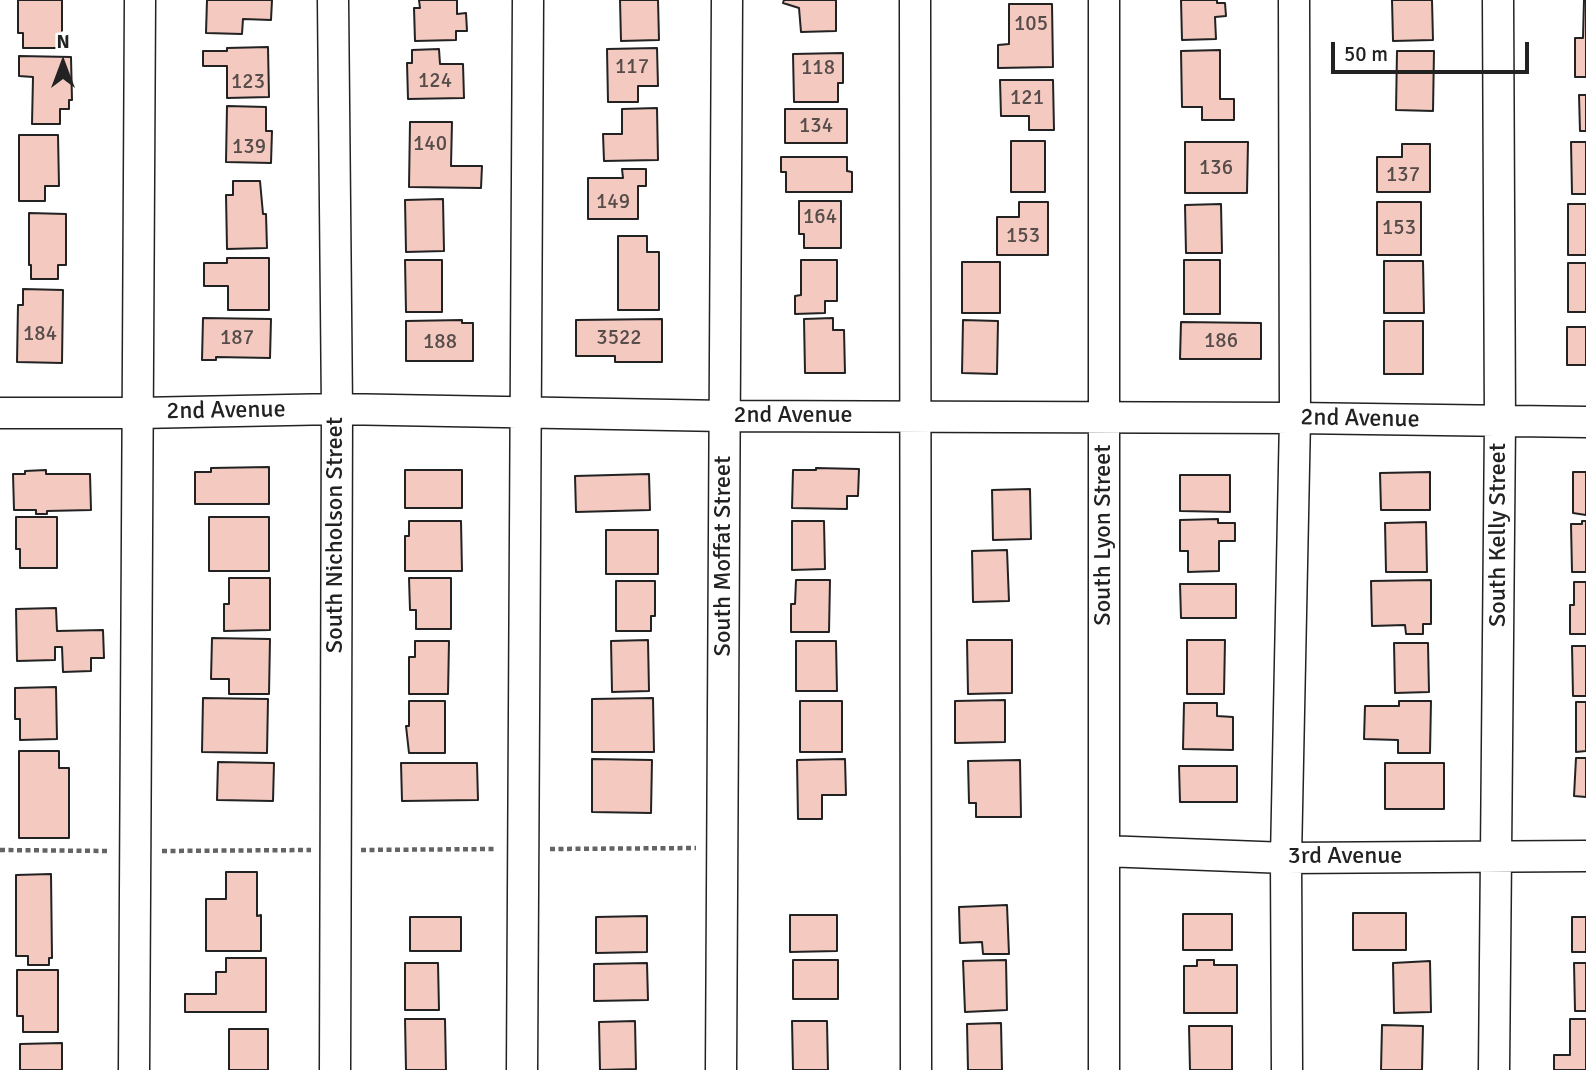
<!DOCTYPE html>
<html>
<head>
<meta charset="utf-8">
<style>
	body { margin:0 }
	#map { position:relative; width:1586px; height:1070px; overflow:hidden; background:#fff; font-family:Signika,sans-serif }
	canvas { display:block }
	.north { position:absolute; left:28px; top:28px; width:70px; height:70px; -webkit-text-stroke:5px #fff; paint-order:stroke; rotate:0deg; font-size:19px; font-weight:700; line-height:28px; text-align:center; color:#222 }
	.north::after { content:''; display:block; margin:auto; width:24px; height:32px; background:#222; clip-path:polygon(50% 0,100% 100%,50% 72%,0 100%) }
	.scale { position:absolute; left:1331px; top:42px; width:198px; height:32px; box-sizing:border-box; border:4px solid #222; border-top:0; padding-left:9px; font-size:21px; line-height:24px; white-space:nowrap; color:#222; -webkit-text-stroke:5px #fff; paint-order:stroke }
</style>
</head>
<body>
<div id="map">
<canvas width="1586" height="1070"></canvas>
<div class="north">N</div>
<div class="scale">50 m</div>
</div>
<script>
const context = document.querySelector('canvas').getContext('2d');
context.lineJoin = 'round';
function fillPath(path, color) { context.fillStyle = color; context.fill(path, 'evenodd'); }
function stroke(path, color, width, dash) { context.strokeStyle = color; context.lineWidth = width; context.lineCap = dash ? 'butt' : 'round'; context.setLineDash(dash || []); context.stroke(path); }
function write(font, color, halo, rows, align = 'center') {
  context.font = font + ' Signika,sans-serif'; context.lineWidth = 5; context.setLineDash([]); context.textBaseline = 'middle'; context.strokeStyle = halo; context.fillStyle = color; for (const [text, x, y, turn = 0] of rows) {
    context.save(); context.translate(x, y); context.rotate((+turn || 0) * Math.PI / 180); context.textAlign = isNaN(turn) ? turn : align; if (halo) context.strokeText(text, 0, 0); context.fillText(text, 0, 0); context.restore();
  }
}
const building = new Path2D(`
	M18 0H62V48H23V33H18Z
	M207 0H272L271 20 243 19 242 34 206 33Z
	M419 0H457V14L466 13 467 31H456V40L415 41 414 8H420Z
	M620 0H658L659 40 621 41Z
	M784 0H836V31L801 32 799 8 783 3Z
	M1181 0H1217V3H1225L1226 16 1215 17 1216 39 1182 40Z
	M1392 0H1432L1433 40 1393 41Z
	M1584 0H1586V77H1575V38H1583Z
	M1009 4H1052L1053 67 998 68V45L1009 44Z
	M268 47 269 97 227 98V66H203V51H227V48Z
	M657 48 658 86H638V102H608L607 49Z
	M439 49 440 64H463L464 98 408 99 407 63H412V50Z
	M1220 50V99H1234V120H1202V107H1182L1181 51Z
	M1397 51H1434L1433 111 1396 110Z
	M843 53V83H838V102H794L793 54Z
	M19 56 71 57 72 100H69V109H60V124H32L33 77 19 76Z
	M1000 80H1053L1054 130H1029V116H1001Z
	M1579 95H1586V131H1580Z
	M227 106 266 107V131H272L271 163 226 162Z
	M657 108 658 160 604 161 603 134H622V109Z
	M785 109H847V143H785Z
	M410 122H452L451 166H482L481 188 409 187Z
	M19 135H58L59 186H45V201H19Z
	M1011 141H1045V192H1011Z
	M1185 142H1248L1247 193H1185Z
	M1571 142H1586V194H1572Z
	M1402 144H1430V192H1377V157H1402Z
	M781 157H847V171L852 172V192H786V172H781Z
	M622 169H646V186H638V219H588V178H623Z
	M233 181H260L263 214H266L267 248 227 249 226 195H233Z
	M443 199 444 251 406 252 405 200Z
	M799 201H841V248H804V234H799Z
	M1019 202H1048V255H997V217H1019Z
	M1377 202H1421V255H1377Z
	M1221 204 1222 253H1186L1185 205Z
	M1568 204H1586V255H1568Z
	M29 213 66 214V265H58V279H31V265H29Z
	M618 236H647V252H659V310H618Z
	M227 258H269V310H228V286H204V263H227Z
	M405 260H442V312H406Z
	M801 260H837V301H825V313L795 314V296L801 295Z
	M1184 260H1220V314H1184Z
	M1384 261H1423L1424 313H1384Z
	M962 262H1000V313H962Z
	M1568 263H1586V312H1568Z
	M23 289 63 290 62 363 17 362 18 305H23Z
	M203 318 271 319 270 358 216 357V360H202Z
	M833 318V330H844L845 373H805L804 319Z
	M662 319V362H615V356H576V320Z
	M462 320V323H473V361H406V321Z
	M963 320 998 321 997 374 962 373Z
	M1384 321H1423V374H1384Z
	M1181 322 1261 323V359H1180Z
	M1567 327H1586V365H1567Z
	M269 467V504H195V472H211V468Z
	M816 468 859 469 858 496H847V509L792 508 793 470H816Z
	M46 470V474H90L91 510 47 511V514H36V510H14L13 474H25V471Z
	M405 470H462V508H405Z
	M1430 472V510H1381L1380 473Z
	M1573 472H1586V515L1573 513Z
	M649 474 650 510 576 512 575 476Z
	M1180 475H1230V512L1180 511Z
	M1030 489 1031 539 993 540 992 490Z
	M16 517H57V568H20V549H16Z
	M209 517H269V571H209Z
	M1218 519V523H1235V541H1219V571L1188 572V551H1180V520Z
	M409 521H461L462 571H405V536H409Z
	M792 521H824L825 569 792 570Z
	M1582 521H1586V572H1572L1571 524H1582Z
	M1426 522 1427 572H1386L1385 523Z
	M606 530H658V574H606Z
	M1007 550 1009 601 973 602 972 551Z
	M229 578H270V630L224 631V604H229Z
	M409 578H451V629H416V610H410Z
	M796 580H830L829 632H791V604H795Z
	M1431 580V624H1423V634H1406L1405 625 1372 626 1371 581Z
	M616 581H655V616H651V631H616Z
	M1574 582H1586V634H1570V605H1574Z
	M1180 584H1236V618H1181Z
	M56 608 57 631 103 630 104 658H91V671L63 672 62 647H55V660L17 661 16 609Z
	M212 638 270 639 269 694H229V679H211Z
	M648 640 649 691 612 692 611 641Z
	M967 640H1012V693L968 694Z
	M1187 640H1225L1224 694H1187Z
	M415 641H449L448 694H409V657H415Z
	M796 641H836L837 691H796Z
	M1394 643H1428L1429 692 1395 693Z
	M1572 646H1586V696H1573Z
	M56 687 57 739 20 740V719H15V688Z
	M203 698 268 699 267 753 202 752Z
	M653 698 654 752H592V699Z
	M1005 700V742L955 743V701Z
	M409 701H445V753H409L406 726H409Z
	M800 701H842V752H800Z
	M1399 701H1431L1430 753H1398V740L1364 739 1365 706H1399Z
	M1576 702H1586V751L1576 752Z
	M1184 703H1217V716L1233 717V750L1183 749Z
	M19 751H59V768H69V838H19Z
	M1576 758H1586V797L1574 796Z
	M592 759 652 760 651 813 592 812Z
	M845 759 846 795H822V819H798L797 760Z
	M1020 760 1021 817H976V803H969L968 761Z
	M218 762 274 763 273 801 217 800Z
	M401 763H477L478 800 402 801Z
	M1385 763H1444V809H1385Z
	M1179 766H1237V802H1180Z
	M226 872H257V916L261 915V951H206V899H226Z
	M51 874 52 958H49V965H28V956H16V875Z
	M1007 905 1009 954H983L982 942 960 943 959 907Z
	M1353 913H1406V950H1353Z
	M1183 914H1232V950H1183Z
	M790 915H837V951L790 952Z
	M647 916V952L596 953V917Z
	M410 917H461V951H410Z
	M1572 917H1586V952H1572Z
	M226 958H266V1012H185V994H216V972H226Z
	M793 960H838V999H793Z
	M1006 960 1007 1010 965 1012 963 961Z
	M1197 960H1214V965H1237V1013H1184V966H1197Z
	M1430 961 1431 1012 1394 1013 1393 963Z
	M405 963H438L439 1010H405Z
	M647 963 648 1000 594 1001V964Z
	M1574 963H1586V1011H1575Z
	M17 970H58V1032H23V1016H17Z
	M405 1019H445L446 1070H406Z
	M1570 1019H1586V1070H1554V1055H1570Z
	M635 1021 636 1069 600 1070 599 1022Z
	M792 1021H827L828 1070H793Z
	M1001 1023 1002 1070H968L967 1024Z
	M1382 1025 1423 1026 1422 1070H1381Z
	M1189 1026H1232V1070H1190Z
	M229 1029H268V1070H229Z
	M62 1043V1070H20V1044Z`);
fillPath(building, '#f3c9c0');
stroke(building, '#222', 2);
const minor = new Path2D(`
	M333 0 337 409 335 1070
	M915 0 916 1070
	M0 413H139L337 409 725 416 1295 418 1586 422
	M1104 851 1286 858 1586 856
	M134 1070 140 0
	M522 1070 528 0
	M721 1070 727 0
	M1104 1070V0
	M1287 1070 1286 858 1295 418 1294 0
	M1494 1070 1500 422 1498 0`);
stroke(minor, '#222', 33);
stroke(new Path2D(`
	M550 849 696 848
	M0 850 108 851
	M361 850 496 849
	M162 851 311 850`), '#646464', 4.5, [5, 3.5]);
stroke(minor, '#fff', 30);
write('21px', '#564c4a', null, [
	["105",1031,24],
	["117",632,67],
	["118",818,68],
	["124",435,81],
	["123",248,82],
	["121",1027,98],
	["134",816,126],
	["140",430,144],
	["139",249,147],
	["136",1216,168],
	["137",1403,175],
	["149",613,202],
	["164",820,217],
	["153",1399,228],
	["153",1023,236],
	["184",40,334],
	["187",237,338],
	["3522",619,338],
	["186",1221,341],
	["188",440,342]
]);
write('24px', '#222', '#fff', [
	["2nd Avenue",226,411,-1],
	["2nd Avenue",793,416],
	["2nd Avenue",1360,419,1],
	["South Nicholson Street",336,535,-90],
	["South Lyon Street",1104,535,-90],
	["South Kelly Street",1499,535,-90],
	["South Moffat Street",724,556,-90],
	["3rd Avenue",1345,857]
]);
</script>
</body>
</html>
